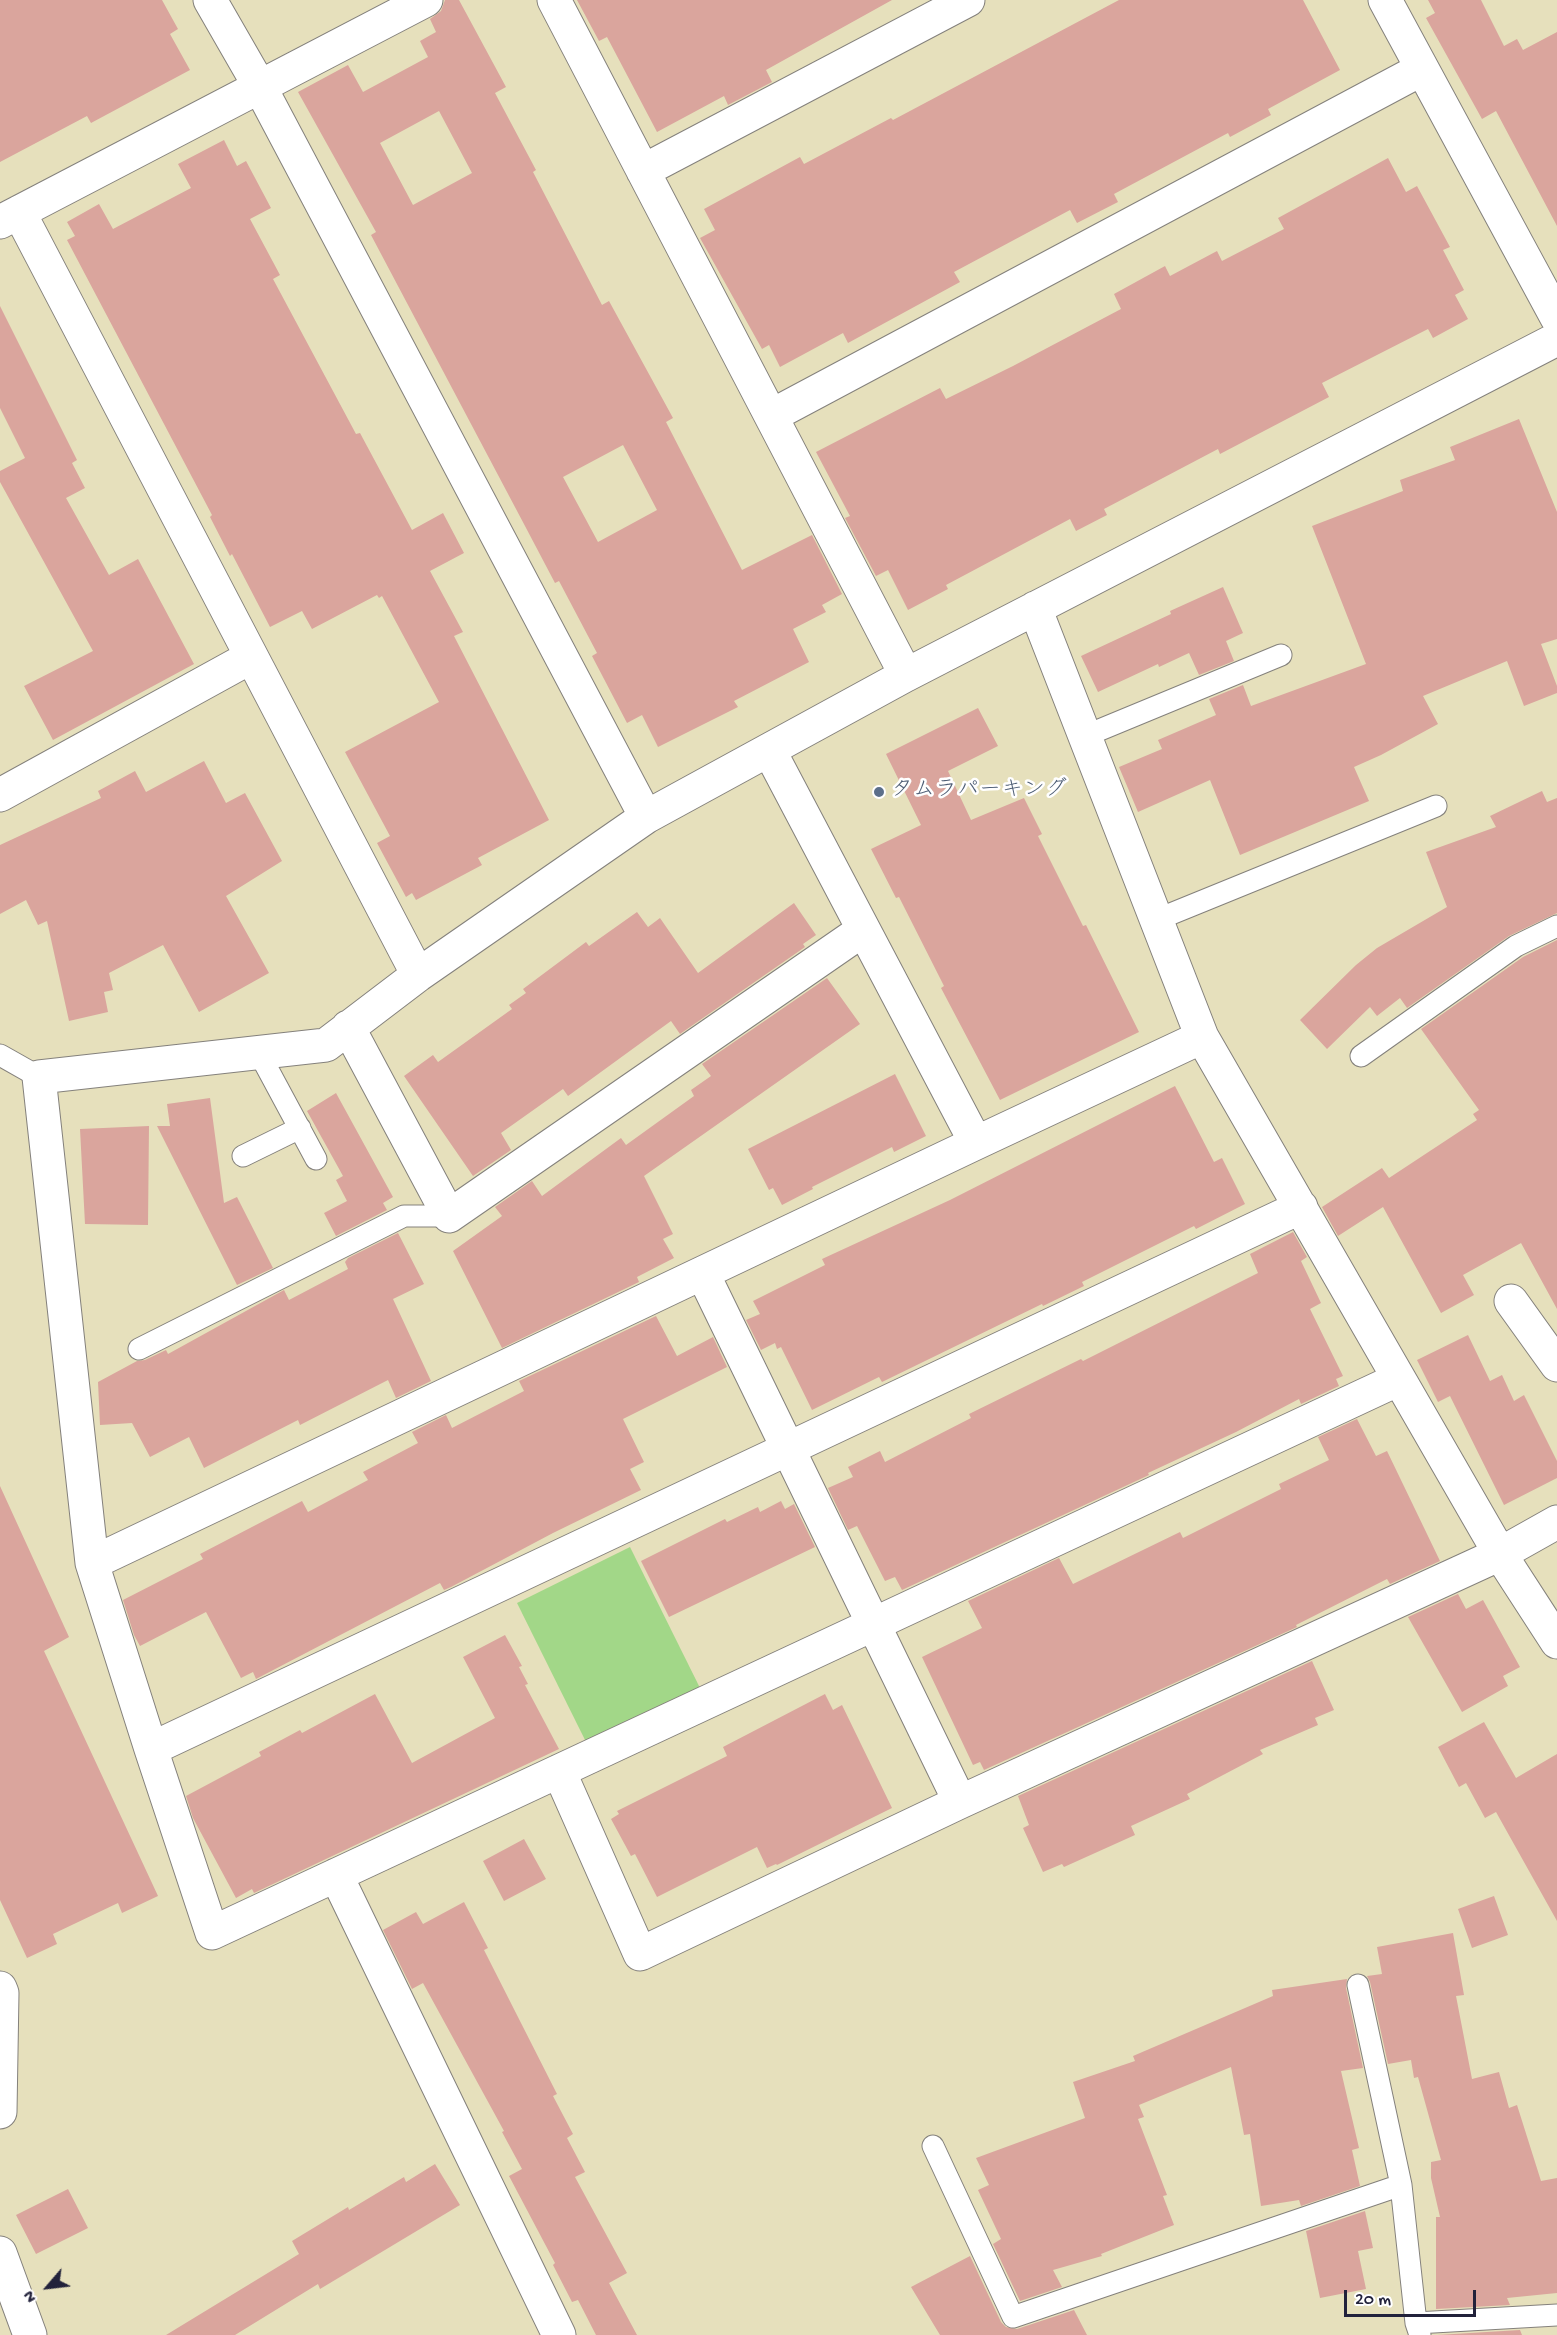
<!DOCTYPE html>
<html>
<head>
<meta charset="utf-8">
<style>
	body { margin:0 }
	#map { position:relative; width:1557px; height:2335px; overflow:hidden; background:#e6e0bc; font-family:"Gochi Hand",sans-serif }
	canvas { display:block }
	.north { position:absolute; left:18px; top:2257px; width:60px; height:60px; -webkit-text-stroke:4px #fff; paint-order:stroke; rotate:242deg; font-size:16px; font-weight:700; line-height:24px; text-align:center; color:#22223b }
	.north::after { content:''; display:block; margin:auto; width:21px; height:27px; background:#22223b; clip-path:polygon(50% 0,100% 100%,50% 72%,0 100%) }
	.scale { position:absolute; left:1344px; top:2290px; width:132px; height:27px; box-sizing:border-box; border:3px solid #22223b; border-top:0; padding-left:8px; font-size:18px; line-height:21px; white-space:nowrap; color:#22223b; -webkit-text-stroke:4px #fff; paint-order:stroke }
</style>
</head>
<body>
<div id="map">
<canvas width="1557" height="2335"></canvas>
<div class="north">N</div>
<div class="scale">20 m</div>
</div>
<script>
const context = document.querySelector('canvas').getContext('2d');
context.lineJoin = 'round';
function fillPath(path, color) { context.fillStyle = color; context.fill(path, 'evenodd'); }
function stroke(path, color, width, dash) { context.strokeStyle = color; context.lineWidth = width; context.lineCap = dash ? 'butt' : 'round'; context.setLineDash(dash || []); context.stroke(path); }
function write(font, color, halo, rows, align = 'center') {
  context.font = font + ' "Gochi Hand","Klee One",sans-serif'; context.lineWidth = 5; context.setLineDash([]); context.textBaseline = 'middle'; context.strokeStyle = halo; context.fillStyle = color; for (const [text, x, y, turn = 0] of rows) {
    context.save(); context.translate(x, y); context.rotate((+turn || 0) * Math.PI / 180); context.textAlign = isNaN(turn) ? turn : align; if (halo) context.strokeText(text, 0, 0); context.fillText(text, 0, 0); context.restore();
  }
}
fillPath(new Path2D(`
	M630 1547 702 1692 589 1748 517 1603Z`), '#a2d788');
fillPath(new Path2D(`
	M0 0H162L178 29 170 34 190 70 91 123 87 116 0 162Z
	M445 0H459L506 87 495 93 536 170 533 172 602 305 609 301 673 418 666 422 742 570 812 535 842 594 822 605 826 612 793 629 809 662 734 701 738 707 658 747 642 715 627 723 592 656 597 653 559 581 555 583 525 526 371 235 376 232 298 92 348 65 363 92 428 57 420 41 436 32 430 19 441 11ZM439 111 472 173 413 205 380 143ZM623 445 657 510 598 542 563 477Z
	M577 0H892L766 70 772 82 728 105 724 96 657 132 607 37 599 41Z
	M1119 0H1303L1340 70 1268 109 1271 115 1230 137 1228 133 1114 194 1118 202 1077 223 1070 210 954 272 960 282 848 343 843 333 780 367 769 345 762 349 700 238 715 230 704 209 800 157 804 164 891 118 893 120Z
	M1428 0H1481L1504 46 1517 39 1523 50 1557 32V226L1496 111 1482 119 1426 18 1435 13Z
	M224 140 237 166 246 161 271 208 250 219 280 275 273 279 356 434 360 433 412 530 443 513 464 553 430 571 463 632 454 636 549 820 478 858 482 865 416 900 412 893 406 897 377 843 390 836 345 752 439 702 382 596 379 598 377 595 312 629 302 611 270 627 232 554 230 556 210 517 212 515 67 240 75 236 67 222 99 204 113 229 191 188 178 164Z
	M1388 158 1406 192 1417 186 1450 247 1443 250 1464 290 1455 295 1468 319 1433 338 1428 329 1322 383 1329 397 1220 454 1218 449 1104 509 1107 515 1076 531 1070 519 946 585 948 589 908 610 888 570 876 576 845 518 850 516 816 452 940 388 946 399 1013 366 1121 309 1114 294 1165 266 1170 276 1217 251 1222 261 1284 229 1278 218Z
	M0 306 77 460 72 463 85 488 66 498 109 575 138 559 194 664 53 740 24 686 93 651 0 482V471L25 458 0 408Z
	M1519 419 1557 512V639L1541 644 1557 686V693L1524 706 1507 661 1423 696 1438 724 1381 755 1354 767 1369 801 1240 855 1210 780 1138 812 1119 767 1162 749 1158 740 1216 715 1209 699 1243 685 1251 706 1366 664 1312 526 1403 491 1400 480 1455 460 1450 447Z
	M1223 587 1243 633 1226 641 1234 661 1199 675 1189 653 1159 667 1158 664 1098 692 1081 656 1171 614 1170 611Z
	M978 708 998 746 948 771 971 820 1024 798 1042 834 1038 836 1083 926 1086 925 1139 1032 1000 1100 941 988 944 986 899 897 896 898 871 849 921 825 886 754Z
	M204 761 226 803 245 793 282 861 226 896 269 973 199 1012 163 945 109 973 113 990 104 992 108 1012 69 1021 47 921 38 925 26 900 0 914V845L101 798 98 791 135 771 146 792Z
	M1542 791 1547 802 1557 798V913L1509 936 1407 1008 1400 998 1377 1016 1370 1007 1327 1049 1300 1020 1356 965 1377 948 1447 907 1426 852 1496 827 1490 816Z
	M794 903 816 935 803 944 805 947 680 1034 671 1021 568 1096 563 1089 501 1133 511 1150 473 1176 404 1076 433 1055 438 1062 512 1009 509 1005 526 993 523 989 586 942 589 946 637 912 648 927 660 918 698 973Z
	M1557 940V1309L1521 1243 1463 1275 1474 1295 1441 1313 1383 1207 1338 1236 1322 1207 1382 1168 1389 1178 1477 1120 1473 1114 1479 1110 1421 1029 1523 957Z
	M827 978 860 1024 644 1176 673 1234 663 1239 674 1258 637 1277 639 1282 502 1348 453 1251 502 1216 495 1207 532 1181 542 1196 621 1138 626 1145 694 1096 691 1090 711 1076 702 1064Z
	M895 1074 926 1136 894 1152 892 1147 812 1187 813 1189 782 1205 773 1188 769 1190 748 1149Z
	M1175 1086 1214 1162 1222 1158 1245 1204 1196 1229 1194 1226 1082 1282 1084 1286 1043 1306 1042 1304 882 1382 879 1377 812 1410 781 1347 777 1349 775 1343 761 1350 746 1320 760 1314 753 1301 825 1265 822 1259 950 1200Z
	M336 1093 393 1197 383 1203 387 1210 336 1236 324 1213 347 1201 336 1180 343 1176 307 1111Z
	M210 1098 224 1203 237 1197 273 1268 237 1285 157 1126H170L167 1104Z
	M149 1126 148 1225 85 1224 80 1129Z
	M1293 1232 1307 1257 1301 1261 1321 1303 1310 1309 1343 1376 1336 1379 1339 1386 1301 1404 1299 1399 1236 1432 1148 1473 1149 1475 902 1590 895 1577 885 1581 857 1526 848 1530 828 1488 853 1477 848 1467 880 1451 885 1462 971 1418 969 1414 1081 1359 1083 1361 1258 1273 1250 1254Z
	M398 1233 424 1284 393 1299 431 1381 396 1398 388 1380 300 1425 298 1420 204 1468 189 1437 150 1457 132 1423 100 1425 98 1382 137 1361 145 1360 166 1350 168 1354 284 1290 289 1300 348 1269 345 1262 348 1258Z
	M656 1316 677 1356 713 1337 727 1367 623 1419 644 1462 630 1469 641 1490 553 1533 451 1587 444 1590 440 1583 256 1679 253 1672 241 1678 206 1612 140 1646 134 1635 123 1600 203 1559 200 1554 302 1501 308 1512 368 1480 363 1472 418 1443 412 1432 446 1415 452 1428 524 1391 519 1381Z
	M1468 1335 1490 1381 1502 1375 1514 1401 1524 1395 1557 1461V1478L1504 1505 1450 1396 1438 1402 1417 1360Z
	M1357 1419 1376 1456 1387 1451 1440 1561 1390 1584 1387 1579 1296 1625 1297 1627 984 1770 980 1762 973 1765 922 1657 982 1628 968 1601 1059 1558 1073 1584 1180 1532 1183 1538 1281 1489 1279 1484 1329 1460 1318 1437Z
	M0 1486 69 1637 44 1651 158 1896 122 1913 118 1903 53 1934 57 1944 27 1958 0 1900Z
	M781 1501 785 1509 794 1504 815 1547 669 1617 641 1561 725 1519 727 1522 758 1507 760 1512Z
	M1458 1594 1466 1609 1483 1600 1520 1667 1503 1676 1508 1686 1462 1712 1408 1617Z
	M505 1635 522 1666 519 1667 528 1684 525 1685 559 1749 254 1893 252 1889 236 1898 193 1818 186 1796 261 1756 259 1752 300 1730 302 1733 375 1694 412 1763 495 1718 463 1657Z
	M1312 1661 1334 1710 1315 1718 1318 1725 1260 1750 1263 1754 1187 1794 1190 1799 1131 1826 1135 1835 1064 1867 1062 1864 1043 1872 1023 1828 1029 1825 1018 1796Z
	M825 1694 833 1710 842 1705 892 1808 777 1865 776 1864 767 1868 757 1847 657 1897 635 1854 631 1856 611 1819 619 1814 617 1811 727 1756 723 1747Z
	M1484 1722 1516 1778 1557 1754V1921L1496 1812 1485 1818 1466 1783 1459 1787 1438 1747Z
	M524 1839 546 1879 504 1901 483 1861Z
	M1494 1896 1508 1935 1472 1948 1458 1909Z
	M464 1902 488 1948 484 1950 557 2094 553 2096 573 2134 567 2138 585 2172 575 2177 627 2273 609 2283 637 2335H596L578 2300 572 2302 553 2265 555 2263 509 2176 522 2169 502 2132 504 2131 423 1983 412 1989 383 1930 416 1912 423 1924Z
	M1453 1933 1464 1995 1456 1996 1472 2079 1499 2072 1509 2108 1517 2105 1541 2181 1557 2178V2293L1507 2298 1510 2305 1436 2309V2217H1440L1431 2178V2162L1441 2160 1418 2077 1414 2078 1411 2060 1388 2064 1370 1982 1367 1976 1382 1974 1377 1947Z
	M1347 1979 1346 1988 1363 2068 1341 2071 1359 2148 1352 2150 1360 2186 1301 2206 1299 2200 1261 2206 1250 2134 1244 2135 1231 2067 1139 2105 1144 2117 1138 2119 1167 2195 1163 2196 1174 2225 1101 2254 1102 2256 1053 2270 1062 2287 1020 2301 993 2244 1001 2239 978 2190 989 2185 976 2158 1085 2118 1073 2082 1135 2061 1133 2056 1273 1996 1272 1990Z
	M435 2164 460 2205 320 2289 318 2284 235 2335H166L299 2254 292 2241 348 2207 349 2210 404 2177 406 2182Z
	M68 2189 88 2228 36 2254 16 2215Z
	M1365 2211 1373 2248 1358 2251 1366 2289 1320 2298 1306 2231Z
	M970 2256 1001 2322 1006 2327 1017 2329 1074 2310 1087 2335H940L911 2287Z
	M1520 2330 1522 2335H1437Z`), '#daa59d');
const lane = new Path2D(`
	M1085 736 1281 655
	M1156 920 1436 806
	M259 1053 316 1159
	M0 1055 39 1077
	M1361 1056 1516 946 1557 926
	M243 1156 300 1128
	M139 1349 404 1216H449
	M1358 1985 1401 2185 1416 2323 1420 2335
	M933 2146 1013 2317 1401 2185
	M1416 2323 1557 2315`);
const street = new Path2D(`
	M210 0 260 87 646 817
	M554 0 906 675
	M1385 0 1557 318
	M643 171 968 0
	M19 212 418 975
	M0 222 426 0
	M771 416 1422 69
	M1035 608 1202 1037 1500 1554 1557 1642
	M769 750 976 1143
	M0 795 251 657
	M348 1027 449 1216 863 930
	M703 1274 960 1802
	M1511 1301 1557 1365
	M1399 1379 212 1933 151 1749 92 1563 39 1077 326 1045 418 975 646 817 906 675 1557 339
	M92 1563 976 1143 1202 1037
	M151 1749 1301 1207
	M559 1771 640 1954 960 1802 1500 1554 1557 1522
	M336 1875 559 2335
	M0 1988 2 1993 0 2112
	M0 2253 30 2335`);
stroke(lane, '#84817c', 23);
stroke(street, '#84817c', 35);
stroke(lane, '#fff', 21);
stroke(street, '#fff', 33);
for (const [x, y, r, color] of [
	[879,792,6,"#5c6f8a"]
]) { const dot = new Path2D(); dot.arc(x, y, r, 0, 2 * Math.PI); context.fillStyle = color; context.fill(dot); stroke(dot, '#fff', 2); }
write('22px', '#4e5e75', '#fff', [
	["タムラパーキング",891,792]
], 'left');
</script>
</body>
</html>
